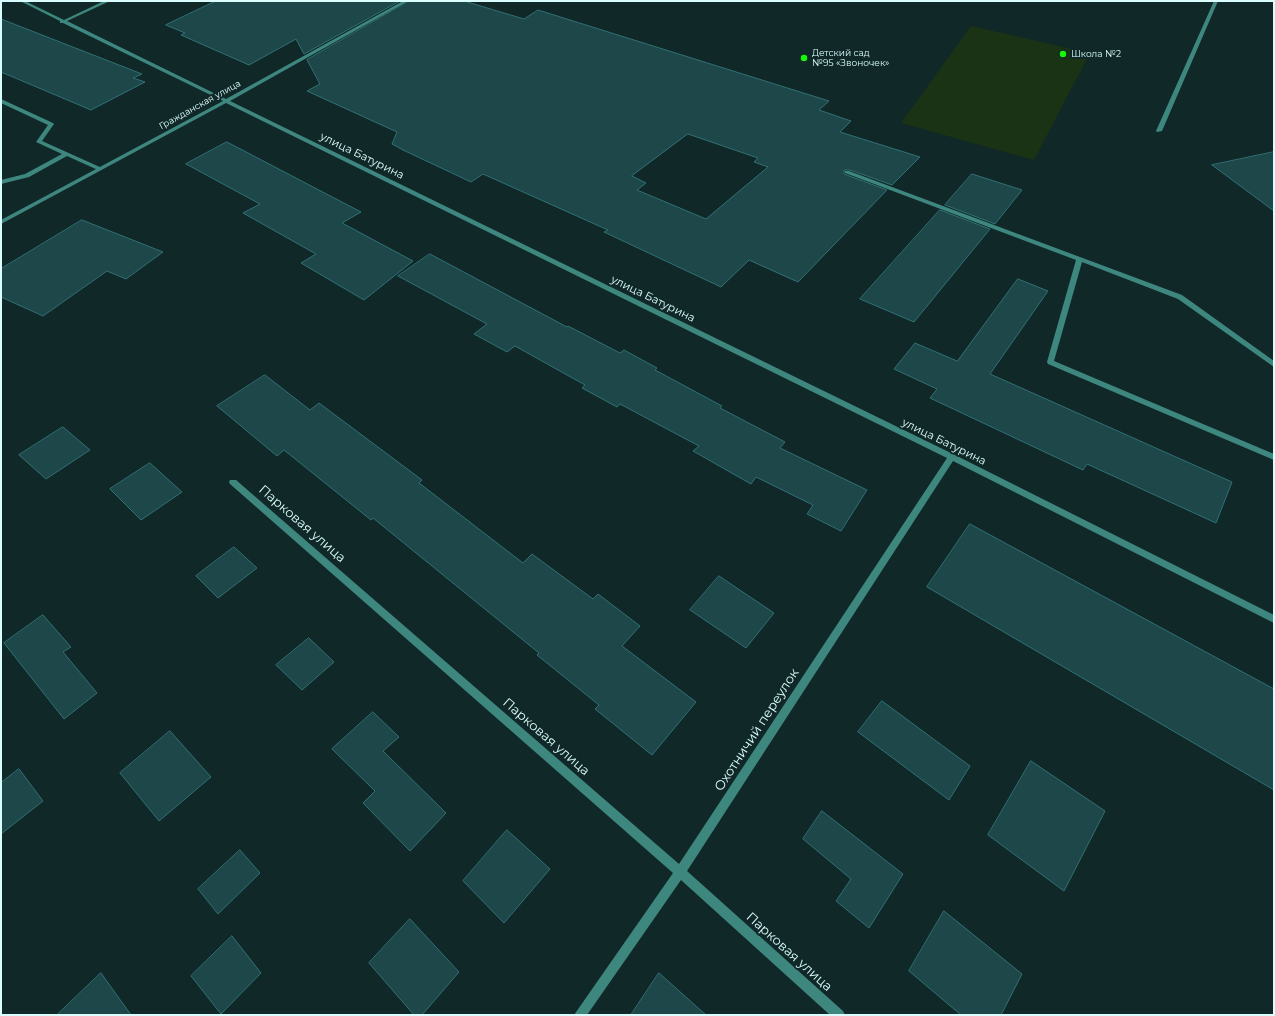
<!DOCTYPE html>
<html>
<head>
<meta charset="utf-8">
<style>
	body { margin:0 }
	#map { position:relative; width:1275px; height:1016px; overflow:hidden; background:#112829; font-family:Montserrat,sans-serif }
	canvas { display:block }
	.frame { position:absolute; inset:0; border:2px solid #dafefd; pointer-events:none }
</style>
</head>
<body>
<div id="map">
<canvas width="1275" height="1016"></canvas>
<div class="frame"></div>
</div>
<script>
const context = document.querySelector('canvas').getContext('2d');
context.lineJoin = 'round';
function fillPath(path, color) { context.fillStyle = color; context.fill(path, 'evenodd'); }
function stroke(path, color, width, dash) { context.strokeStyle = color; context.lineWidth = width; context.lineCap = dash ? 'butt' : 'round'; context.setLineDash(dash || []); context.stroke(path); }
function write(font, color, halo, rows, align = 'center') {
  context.font = font + ' Montserrat,sans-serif'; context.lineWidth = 4; context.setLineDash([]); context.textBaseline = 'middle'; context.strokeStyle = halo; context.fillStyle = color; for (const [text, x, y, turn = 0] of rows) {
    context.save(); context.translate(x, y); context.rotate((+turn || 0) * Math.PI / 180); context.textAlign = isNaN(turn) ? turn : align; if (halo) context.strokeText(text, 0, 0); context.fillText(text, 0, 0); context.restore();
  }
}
fillPath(new Path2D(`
	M971 26 1090 53 1034 160 901 123Z`), '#1a3314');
const building = new Path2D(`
	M216 1H400L304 54 296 39 249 65 181 35 185 33 166 25Z
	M409 1H464L524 19 538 10 829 101 819 110 851 121 840 132 920 157 892 185 850 170H844V174L887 190 798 282 749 260 721 287 604 232 608 230 483 174 471 182 403 150 392 144 397 132 307 91 320 84 307 60ZM688 134 758 158 754 162 768 167 706 219 637 190 646 183 632 176Z
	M1 19 142 74 133 78 145 82 91 110 1 72Z
	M227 142 361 212 342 223 413 261 364 300 301 263 316 254 243 213 260 204 186 164Z
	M1274 152V211L1212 165Z
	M972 174 1022 190 995 224 945 205Z
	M940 210 990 229 914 322 860 299Z
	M82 220 163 252 126 279 107 271 43 316 1 297V269Z
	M430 254 567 327 568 326 620 353 624 350 657 368 655 370 722 406 720 408 785 442 780 448 867 490 841 531 807 514 813 505 756 477 751 484 693 451 699 446 620 404 617 407 582 388 585 385 515 346 507 352 474 334 487 324 398 276Z
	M1018 279 1048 291 990 374 1232 482 1216 523 1087 464 1083 470 930 398 937 389 894 369 915 343 957 361Z
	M265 375 310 410 319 403 422 480 419 483 523 563 532 554 593 599 598 594 640 626 622 646 696 702 652 755 595 709 599 705 537 655 539 653 373 518 371 520 284 450 277 456 217 406Z
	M63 427 90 450 46 479 19 455Z
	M150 463 182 492 141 520 110 489Z
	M970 524 1274 689V790L927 587Z
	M234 547 257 568 218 598 196 576Z
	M719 576 774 613 746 648 690 610Z
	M43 615 71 647 63 652 97 693 64 719 4 643Z
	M309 638 334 662 302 690 276 665Z
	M882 701 970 766 949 800 858 732Z
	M373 712 399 737 383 751 446 813 410 851 363 803 375 791 332 749Z
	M170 731 211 777 159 821 120 773Z
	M1031 761 1105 811 1064 891 988 835Z
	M19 769 43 801 1 834V783Z
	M822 811 903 874 869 928 836 901 851 879 803 839Z
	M507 830 550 869 504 923 463 881Z
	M240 850 260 873 218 914 198 889Z
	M944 911 1022 974 1001 1015H961L909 971Z
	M410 919 459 972 422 1015H414L369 963Z
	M232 936 261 973 221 1014 191 976Z
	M101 973 131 1015H57Z
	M659 973 706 1015H631Z`);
fillPath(building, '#1e4749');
stroke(building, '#307175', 1);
fillPath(new Path2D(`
	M1214 1H1218L1162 131 1157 132 1156 131Z
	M1 99 53 123 54 124 42 141 102 168V170H98L67 156 29 177 1 184V180L25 174 62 154 36 142 48 125 1 103Z
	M845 171H849L1182 295 1274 361V367L1178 299 1082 262 1054 361 1274 454V460L1048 364 1047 362 1076 260 845 173Z`), '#3e877f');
fillPath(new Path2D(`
	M20 1H25L64 20 104 1H110L67 21 226 99 403 1H408L230 101 955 455 1274 615V623L953 461 687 871 843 1011 845 1015H830L681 880 587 1015H574L673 873 230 484 229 482 230 480H236L679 864 947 458 226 103 1 224V220L223 101 63 23H60V21Z`), '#3e877f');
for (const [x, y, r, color] of [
	[1063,54,4,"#17f90b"],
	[804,58,4,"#17f90b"]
]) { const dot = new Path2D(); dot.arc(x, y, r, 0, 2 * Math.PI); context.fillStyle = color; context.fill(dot); stroke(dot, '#112829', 1.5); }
write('9px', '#dafefd', '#112829', [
	["Детский сад",812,53],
	["№95 «Звоночек»",812,63],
	["Школа №2",1071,54]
], 'left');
write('9px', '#dafefd', '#112829', [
	["Гражданская улица",200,105,-29]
]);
write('11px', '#dafefd', '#112829', [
	["улица Батурина",362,156,26],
	["улица Батурина",653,299,26],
	["улица Батурина",944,442,26]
]);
write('13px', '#dafefd', '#112829', [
	["Парковая улица",302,524,41],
	["Охотничий переулок",757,730,-57],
	["Парковая улица",546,737,41],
	["Парковая улица",789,952,42]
]);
</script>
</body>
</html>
